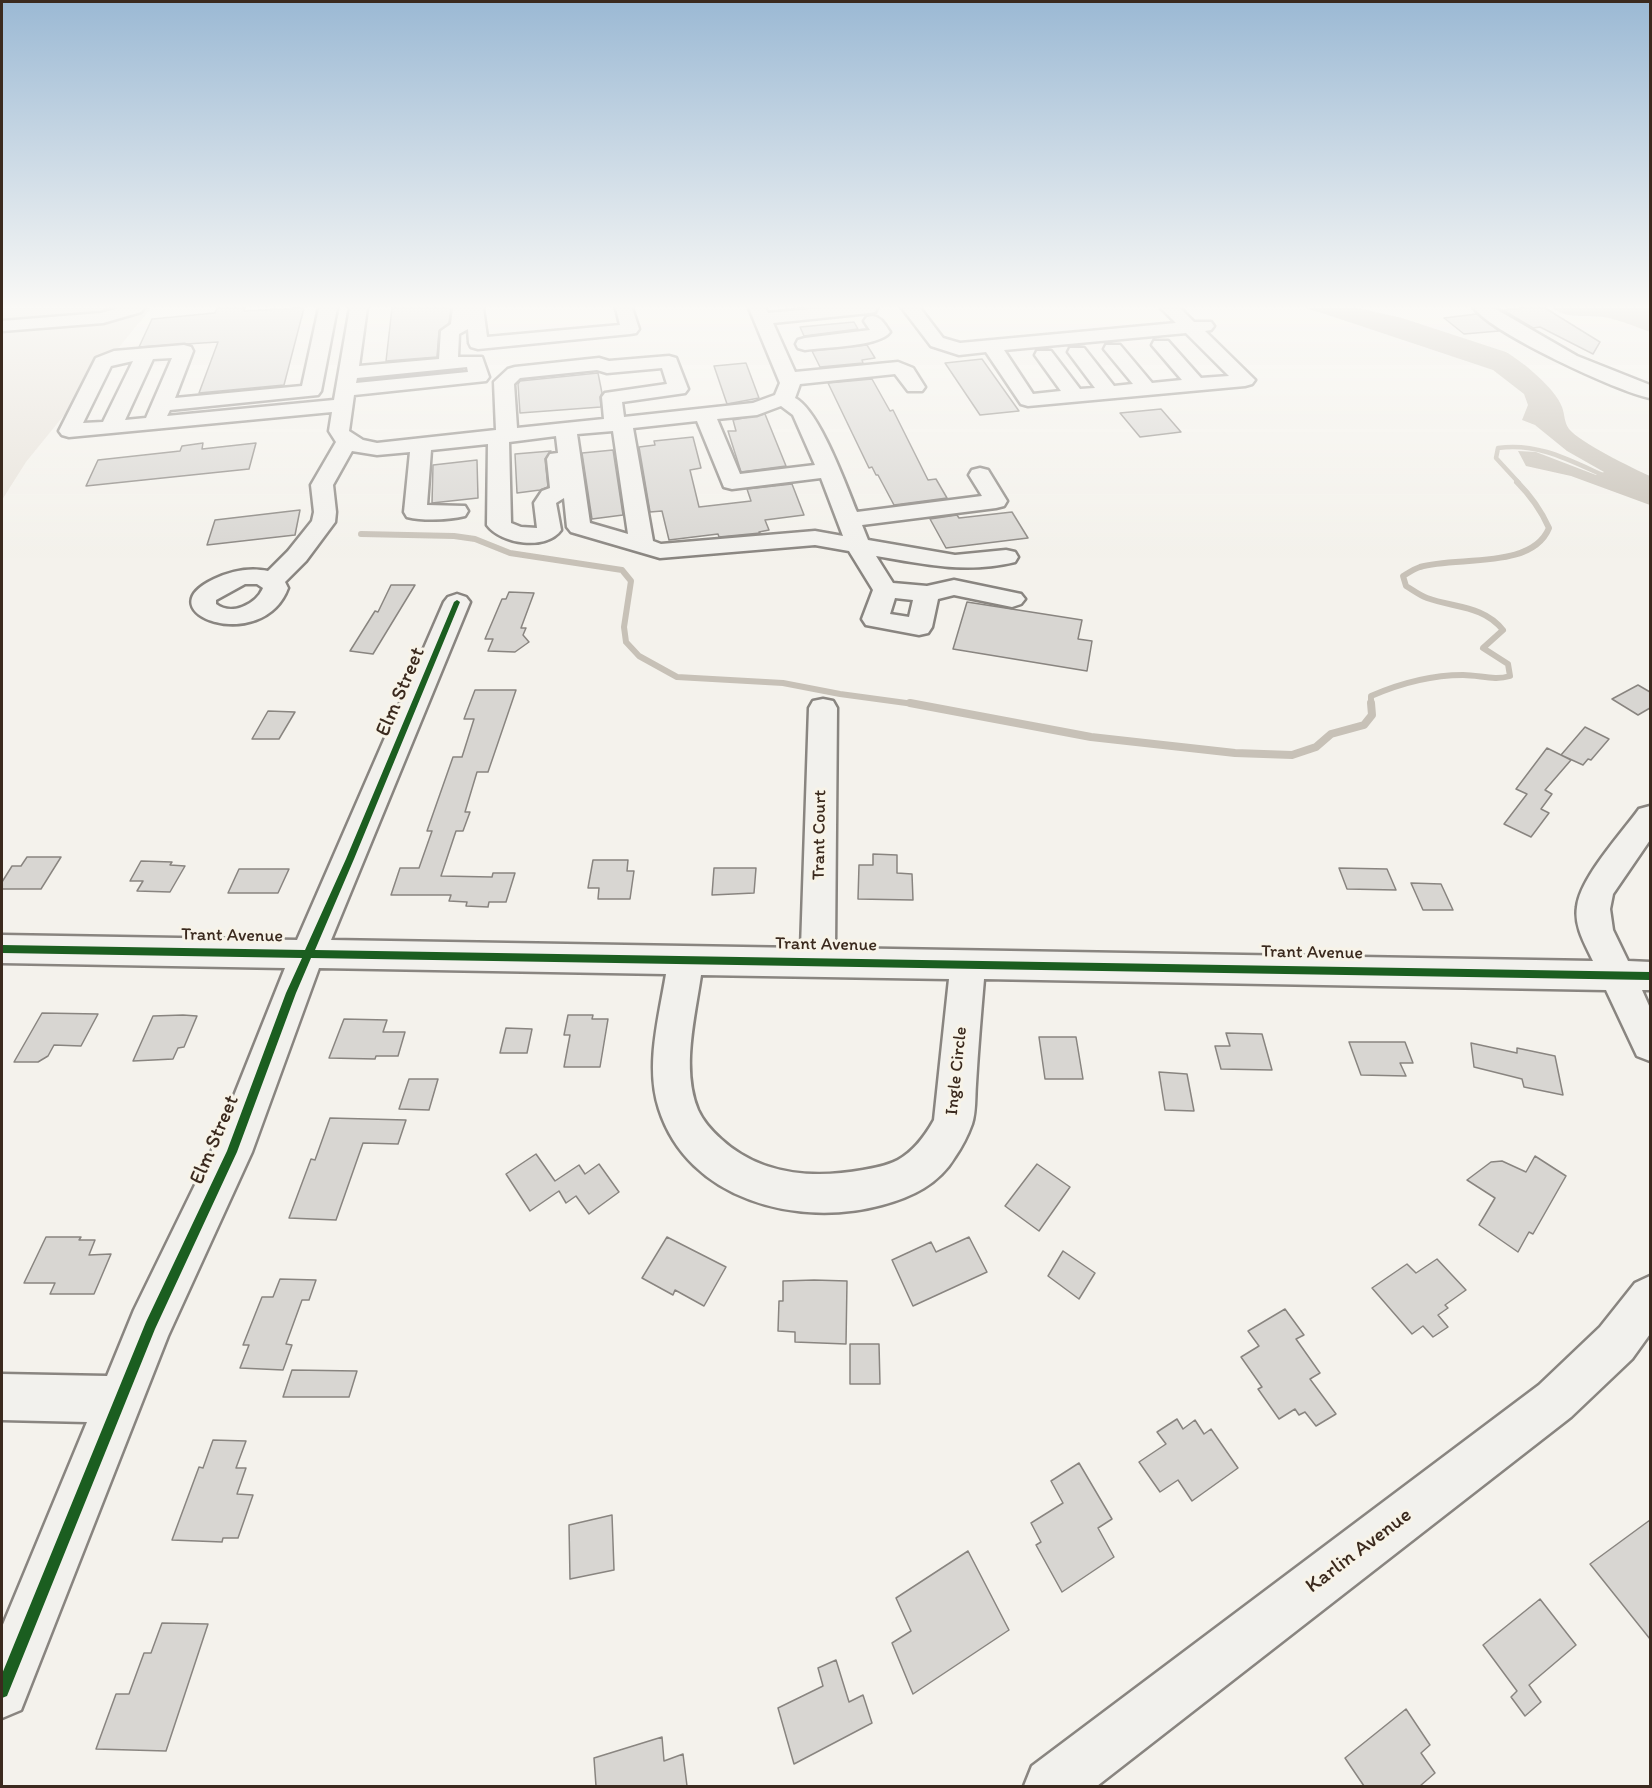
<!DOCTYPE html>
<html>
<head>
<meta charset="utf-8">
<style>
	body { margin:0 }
	#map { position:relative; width:1652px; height:1788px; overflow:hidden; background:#f4f2ec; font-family:Itim,sans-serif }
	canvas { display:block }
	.frame { position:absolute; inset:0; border:3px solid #3b2a1e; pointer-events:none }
</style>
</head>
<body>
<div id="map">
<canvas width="1652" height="1788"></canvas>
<div class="frame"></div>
</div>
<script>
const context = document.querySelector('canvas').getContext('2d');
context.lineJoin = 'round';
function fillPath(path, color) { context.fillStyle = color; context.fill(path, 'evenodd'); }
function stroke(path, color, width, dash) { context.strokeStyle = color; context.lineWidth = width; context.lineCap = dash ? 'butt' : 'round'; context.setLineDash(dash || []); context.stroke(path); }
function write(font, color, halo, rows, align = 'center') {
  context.font = font + ' Itim,sans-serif'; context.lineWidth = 6; context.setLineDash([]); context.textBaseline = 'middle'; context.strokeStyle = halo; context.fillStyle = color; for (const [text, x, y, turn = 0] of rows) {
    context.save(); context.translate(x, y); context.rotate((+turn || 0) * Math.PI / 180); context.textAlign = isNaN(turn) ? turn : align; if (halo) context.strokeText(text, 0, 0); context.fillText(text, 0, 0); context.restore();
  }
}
fillPath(new Path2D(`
	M2 308H151L26 462 2 500Z`), '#e7e2da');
fillPath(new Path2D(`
	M1307 308H1357L1402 318 1506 352C1523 362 1555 388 1562 407 1565 415 1564 422 1569 429 1579 442 1634 469 1650 476V505L1571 476 1526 466 1518 451 1536 452 1596 475 1604 472 1567 451 1535 425 1522 420 1528 405 1524 394 1493 370Z
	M1553 308H1650V332C1636 327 1620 320 1604 317 1587 315 1566 319 1553 308Z`), '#c7c1b7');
stroke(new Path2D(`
	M1519 483 1496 458 1498 448C1538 442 1571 461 1607 477`), '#c7c1b7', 4.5);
stroke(new Path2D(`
	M361 534 454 536 475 539 510 553 622 570 631 581 624 627 626 642 639 656 677 677 783 683 840 694 921 705
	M1371 705V696C1401 683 1431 675 1463 675 1480 675 1494 681 1510 676L1508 664 1483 648 1503 630C1483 605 1454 608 1427 598 1419 595 1413 590 1406 586L1403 576C1408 573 1414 569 1420 567 1457 556 1532 570 1549 528 1541 510 1531 496 1517 482`), '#c7c1b7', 6);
stroke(new Path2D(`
	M910 703 1091 737 1235 753 1292 755 1316 747 1331 734 1364 725 1372 715 1371 703`), '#c7c1b7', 8);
const building = new Path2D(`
	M217 308H245L244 311 304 308 284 385 199 393 218 342 139 347 152 319 215 313Z
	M392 308H451L449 323 439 331 437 357 386 361Z
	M1526 308H1545L1600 342 1593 354 1540 327 1533 328 1503 310Z
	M1477 314 1499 331 1464 334 1444 318Z
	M854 322 858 329 804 336 800 327Z
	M867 345 875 358 862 360 863 363 820 367 812 351Z
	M982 359 1019 411 980 415 945 363Z
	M746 363 759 398 727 404 714 366Z
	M598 373 602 393 600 397 601 407 520 413 518 384 520 381Z
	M872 379 890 411 893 410 928 480 936 479 947 498 894 505 878 475H876L872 467 869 468 828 383Z
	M1161 409 1181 432 1140 437 1120 413Z
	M765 414 786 466 741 472 728 431H736L733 420Z
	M693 437 701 468 690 470 699 507 751 501 747 489 792 484 804 515 765 520 769 530 759 532 760 533 719 537 718 534 669 540 662 511 650 512 639 447 655 445 654 441Z
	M203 443 202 449 256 443 249 469 86 486 98 460 180 451 182 446Z
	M613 450 623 515 592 519 582 453Z
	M551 451 545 459 548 487 540 490 517 493 515 454Z
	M477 460 478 498 432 503 433 465Z
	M300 510 295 535 207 545 215 520Z
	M1012 512 1028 538 946 548 930 519 957 515 959 518Z
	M391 585H415L373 654 350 651 375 611 378 612Z
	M509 592 534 593 521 628H526L523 635 529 642 515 652 488 651 493 639H485L502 599H506Z
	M967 602 1082 620 1078 639 1092 641 1087 671 953 649Z
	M1638 685 1650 692V708L1638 715 1612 699Z
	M475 690H516L488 772H477L465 812H470L463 831H456L441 876 492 877 493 873H515L506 902H489L488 907 466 906 467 902 449 901 451 895H391L400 868H419L432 831H427L453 757H462L474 719H464Z
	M268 711 295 712 279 739H252Z
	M1585 727 1609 739 1591 760 1588 759 1583 765 1561 755Z
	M1547 748 1571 760 1545 790 1552 794 1541 809 1549 813 1531 837 1504 824 1527 794 1516 789Z
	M873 854 897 855V873L912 874 913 900 858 899 859 865H873Z
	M27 857H61L41 889H2V882L12 866H21Z
	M593 860H628L627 871H634L630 899H598L599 888H588Z
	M141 861 172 862 170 865 185 866 170 892 137 891 143 881H130Z
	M714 868H756L754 893 712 895Z
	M1339 868 1387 869 1396 890 1347 889Z
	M239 869H289L278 893H228Z
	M1411 883 1441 884 1453 910H1423Z
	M42 1013 98 1014 81 1046 54 1045 48 1056 38 1062H14Z
	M183 1015 197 1016 184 1047 178 1048 173 1059 133 1061 153 1016Z
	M568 1015H593L592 1019H608L600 1067H564L570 1035H564Z
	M344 1019 387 1020 383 1032H405L398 1056H376L375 1059 329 1058Z
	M506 1028 532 1029 527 1053H500Z
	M1226 1033 1262 1034 1272 1070 1221 1069 1215 1046H1230Z
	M1039 1037H1076L1083 1079H1045Z
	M1349 1042H1405L1413 1063H1400L1406 1076 1361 1075Z
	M1471 1043 1517 1053V1048L1555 1056 1563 1095 1524 1087 1522 1079 1474 1067Z
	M1159 1072 1187 1074 1194 1111 1165 1110Z
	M409 1079H438L429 1110 399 1109Z
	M330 1118 406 1120 398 1144 363 1143 336 1220 289 1218 311 1159 315 1160Z
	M536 1154 555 1181 579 1165 585 1174 599 1164 619 1192 589 1214 576 1196 566 1203 559 1191 530 1211 506 1174Z
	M1535 1156 1566 1176 1533 1234 1529 1232 1518 1252 1479 1225 1495 1198 1467 1180 1491 1162 1502 1161 1526 1172Z
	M1037 1164 1070 1187 1039 1231 1005 1206Z
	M46 1237H81L79 1240H95L89 1255 111 1254 94 1294H50L55 1283H24Z
	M667 1237 726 1267 704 1306 675 1290 673 1295 642 1278Z
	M969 1237 987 1272 913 1306 892 1260 931 1242 936 1252Z
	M1063 1251 1095 1273 1079 1299 1048 1276Z
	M1437 1259 1466 1290 1445 1305 1448 1308 1438 1315 1448 1327 1433 1337 1423 1326 1412 1334 1372 1288 1407 1264 1416 1273Z
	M280 1279 316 1280 309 1300H302L286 1344 292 1345 283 1370 240 1368 249 1345H243L262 1297H273Z
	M814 1280 847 1281 846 1344 795 1342V1332L778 1331 779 1301H783V1281Z
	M1285 1309 1304 1335 1296 1339 1320 1373 1310 1379 1336 1414 1316 1426 1305 1412 1299 1415 1295 1409 1279 1419 1258 1389 1262 1387 1241 1357 1259 1346 1248 1331Z
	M850 1344H879L880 1384H850Z
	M292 1370 357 1371 349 1397H283Z
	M1177 1419 1183 1429 1195 1420 1204 1434 1211 1429 1238 1468 1192 1501 1178 1480 1160 1492 1139 1462 1166 1444 1157 1432Z
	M213 1440 246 1441 236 1468H246L237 1494 253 1495 238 1538H223L222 1542 172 1540 199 1467 203 1468Z
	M1079 1463 1112 1519 1098 1528 1114 1557 1062 1592 1036 1545 1041 1542 1031 1523 1063 1503 1051 1481Z
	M612 1515 614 1570 570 1579 569 1525Z
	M1650 1520V1639L1590 1564Z
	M968 1551 1009 1630 913 1694 892 1643 911 1631 896 1598Z
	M1540 1599 1576 1645 1529 1685 1541 1702 1525 1716 1511 1697 1517 1691 1483 1645Z
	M162 1623 208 1624 166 1751 96 1749 116 1694H129L144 1653H151Z
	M836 1660 849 1702 863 1695 872 1723 794 1764 778 1708 823 1686 818 1668Z
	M1406 1709 1430 1745 1421 1753 1435 1773 1420 1786H1364L1345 1758Z
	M662 1737 664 1761 683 1754 687 1786H596L594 1758Z`);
fillPath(building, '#d8d6d2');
stroke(building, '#898580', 1.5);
const minor = new Path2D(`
	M118 308H144L141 312 103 323 2 331V321L101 313Z
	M319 308H337L321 391 318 395 170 410 167 416 334 400 350 308H367L359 366 439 359 441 331 451 324 453 308H483L487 337 620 325 616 308H632L639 329 636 333 630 334 478 349 471 347 469 343 468 329 459 334 458 357H482L489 377 486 381 354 395 349 431 363 440 377 443 496 430 494 382 508 369 515 367 599 358 609 361 669 356 676 358 688 389 685 393 622 402 624 417 753 403 775 395 780 383 749 308H765L768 313 822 308H877L875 312 869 313 773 323 795 372 898 362 913 368 925 387 922 391H908L895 374 800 384 795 398C819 410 846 485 857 512L982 496 969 475 972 470 980 468 988 470 1007 501 1004 506 996 508 862 525 868 540 955 555 1006 550 1015 552 1018 557 1015 562C965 574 925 564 876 556L893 583 927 586 954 580 1021 594 1025 599 1021 604 1012 607 954 595 938 599 932 627 928 633 919 635 866 625 862 619 873 590 849 551 815 545 660 558 571 532 567 527 564 498 556 503 561 530C546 551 501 544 487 525L488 444 431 450 427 505 465 506 468 511 465 516C448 520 424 521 407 517L404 512 410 452 377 455 352 451 333 485 336 512 335 522 306 561 285 582 288 588C263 656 142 613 214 579 231 571 249 567 268 571L288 551 312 521 314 512 311 485 336 442 329 431 332 412 69 437 62 435 59 431 96 358 114 351 184 345 191 347 193 351 175 398 302 386ZM172 358 146 418 125 420 153 359ZM133 361 103 422 83 423 111 366ZM467 367 468 372 356 383 357 378ZM662 368 667 384 605 393 602 397 604 419 517 428 514 384 520 378 597 370 607 373ZM781 406 793 415 815 465 740 474 717 419 757 415ZM697 421 724 487 732 489 821 478 843 536 815 531 661 544 653 541 633 428ZM613 431 628 534 590 523 577 434ZM556 436 558 453 550 454 547 459 550 488 542 491 534 503 537 528 521 527 511 523 509 442ZM245 584H257L263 588C256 605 231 616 216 604V600ZM895 598 913 600 909 617 890 614Z
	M902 308H920L943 338 960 343 1176 323 1161 308H1180L1194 322H1211L1214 326 1211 330 1205 331 1255 380 1252 384 1245 386 1028 406 1021 404 986 352 959 355 931 346ZM1186 333 1229 376 1201 378 1168 341H1154L1152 345 1182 380 1152 383 1120 345H1106L1104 349 1133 384 1114 386 1084 348H1070L1068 352 1095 388 1080 389 1051 351H1037L1035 355 1061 391 1033 394 1004 350Z
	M1474 308H1494L1577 356 1650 385V398C1618 392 1492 333 1474 308Z
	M873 316C882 318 885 325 890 332 879 347 824 347 805 350L798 348 796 344 798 340 805 338 870 330 864 321 867 317Z
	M457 594 466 597 470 602 331 940 801 948 809 708 813 701 823 699 833 701 837 708 835 948 1593 961C1585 944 1574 926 1577 907 1580 878 1621 834 1639 809L1650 806V840L1613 894 1610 909 1613 930 1628 961 1650 962V990H1642L1650 1008V1061L1637 1056 1606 990 984 979C981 1014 978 1049 976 1084 975 1096 976 1112 972 1124 968 1135 962 1147 955 1157 939 1184 912 1197 882 1205 798 1228 688 1200 659 1109 645 1066 659 1017 666 974L319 968 252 1152 168 1336 21 1710 2 1718V1627L87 1422 2 1420V1374L107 1376 134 1310 214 1146 285 968 2 963V935L297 940 444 602 448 597ZM701 975 949 979 934 1120C925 1136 914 1151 898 1160 887 1166 874 1168 863 1170 813 1179 760 1175 721 1139 712 1131 703 1121 698 1110 681 1069 695 1017 701 975Z
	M1650 1276V1334L1632 1359 1571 1417 1097 1786H1024L1032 1766 1539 1385 1600 1327 1635 1283Z`);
stroke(minor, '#898580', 5);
fillPath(minor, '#f2f1ed');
fillPath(new Path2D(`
	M457 600 460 602 354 859 315 950 1650 972V980L311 958 296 993 237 1152 155 1329 7 1696 2 1698V1674L146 1322 227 1151 286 993 302 958 2 953V945L305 950 346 859 454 602Z`), '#1b5e20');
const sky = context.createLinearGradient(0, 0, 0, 558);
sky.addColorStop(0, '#9bb9d4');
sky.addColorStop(0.55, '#faf9f6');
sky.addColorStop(1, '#faf9f600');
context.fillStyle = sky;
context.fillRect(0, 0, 1652, 558);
write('18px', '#3b2a1e', '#f7f3e8', [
	["Trant Court",820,835,-89],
	["Trant Avenue",232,936,1],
	["Trant Avenue",826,945,1],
	["Trant Avenue",1312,953,1],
	["Ingle Circle",957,1071,-84]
]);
write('21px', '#3b2a1e', '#f7f3e8', [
	["Elm Street",401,692,-67],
	["Elm Street",215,1140,-67],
	["Karlin Avenue",1359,1551,-37]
]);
</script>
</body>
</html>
